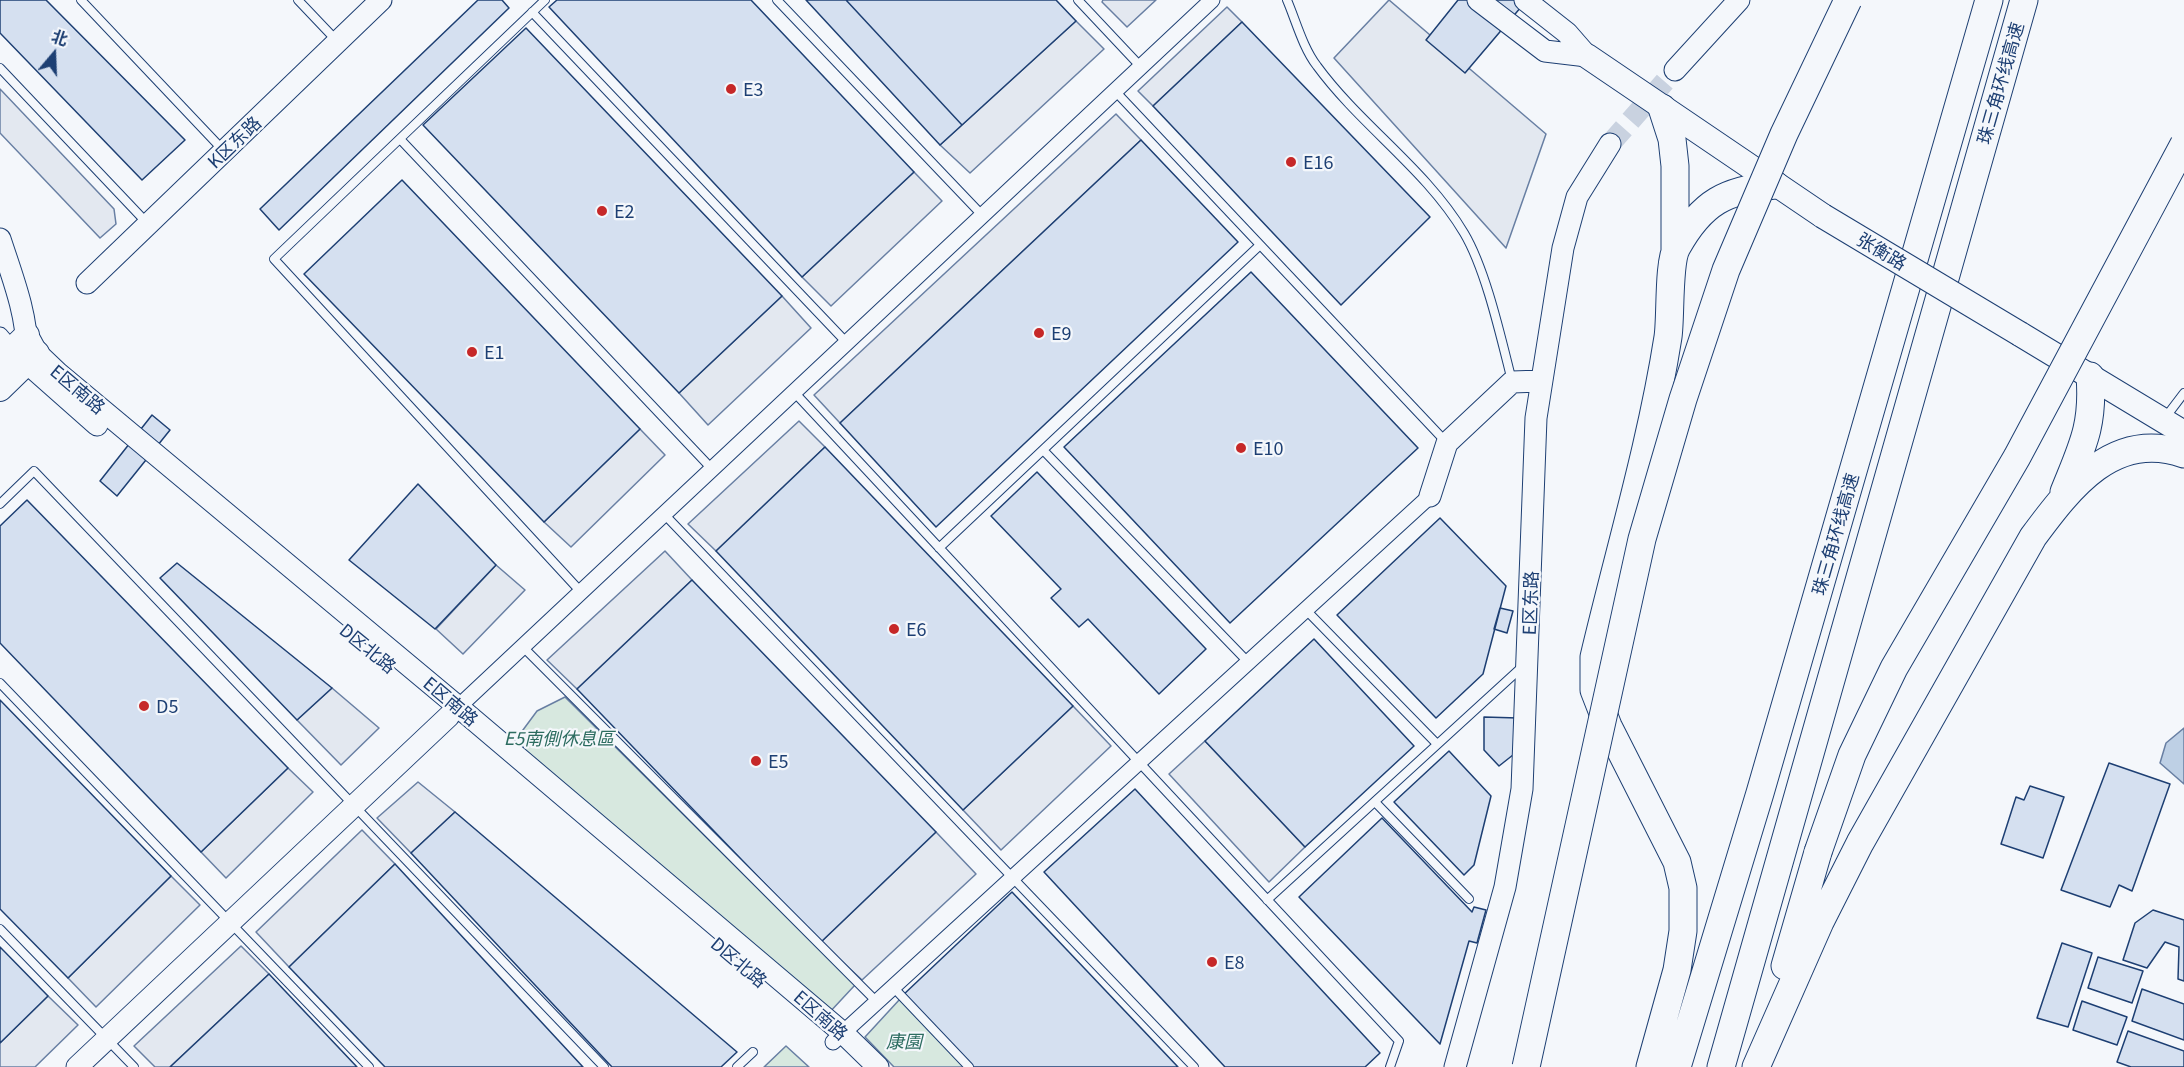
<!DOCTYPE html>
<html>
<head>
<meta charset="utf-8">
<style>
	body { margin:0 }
	#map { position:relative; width:2184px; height:1067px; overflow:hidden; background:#f4f7fb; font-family:Georgia,"Noto Sans SC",serif }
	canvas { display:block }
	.north { position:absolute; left:24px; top:24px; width:60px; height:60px; -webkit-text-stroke:4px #f4f7fb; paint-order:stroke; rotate:19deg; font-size:16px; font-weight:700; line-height:24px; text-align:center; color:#1d3f73 }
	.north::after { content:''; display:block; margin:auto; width:21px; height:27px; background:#1d3f73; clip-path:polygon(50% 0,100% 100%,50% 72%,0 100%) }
</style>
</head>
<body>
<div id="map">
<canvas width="2184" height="1067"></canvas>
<div class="north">北</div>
</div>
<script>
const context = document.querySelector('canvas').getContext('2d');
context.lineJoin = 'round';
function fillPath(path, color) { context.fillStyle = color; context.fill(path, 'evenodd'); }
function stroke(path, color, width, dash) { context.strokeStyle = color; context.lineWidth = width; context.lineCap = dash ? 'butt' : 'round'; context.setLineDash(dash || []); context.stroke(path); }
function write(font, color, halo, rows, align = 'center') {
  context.font = font + ' Georgia,"Noto Sans SC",serif'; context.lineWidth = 4.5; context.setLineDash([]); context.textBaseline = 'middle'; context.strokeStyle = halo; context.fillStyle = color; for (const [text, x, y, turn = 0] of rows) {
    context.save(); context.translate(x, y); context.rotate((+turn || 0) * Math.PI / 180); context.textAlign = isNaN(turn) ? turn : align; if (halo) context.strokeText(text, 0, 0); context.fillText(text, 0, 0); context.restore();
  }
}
const green = new Path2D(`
	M565 697 855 985 828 1014 524 751 520 734 537 711Z
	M900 999 965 1067H894L865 1037Z
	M786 1046 809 1067H764Z`);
fillPath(green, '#d7e8df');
stroke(green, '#687fa3', 1.5);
const parking = new Path2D(`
	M1103 0H1156L1127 27 1102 2Z
	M1389 0 1546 134 1506 248 1334 58Z
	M1227 7 1242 22 1153 106 1138 91Z
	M1076 21 1104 49 970 173 940 145Z
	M0 89 114 209 116 224 100 238 0 133Z
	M1116 114 1141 140 840 423 814 395Z
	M914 172 942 201 831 306 802 277Z
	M782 296 811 328 708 425 679 393Z
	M799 421 825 447 716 551 688 524Z
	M640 429 665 455 571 547 544 522Z
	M665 551 692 580 577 689 547 660Z
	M496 565 525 590 463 654 436 629Z
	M332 688 379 728 341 765 297 720Z
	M1073 706 1111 746 1001 850 963 810Z
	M1205 741 1305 847 1269 882 1169 774Z
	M288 768 313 792 226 878 201 852Z
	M418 782 455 812 411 853 377 818Z
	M362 830 395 864 289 967 256 932Z
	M936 832 976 874 862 980 821 942Z
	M171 876 200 905 96 1007 68 978Z
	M241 946 269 974 170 1067H155L134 1046Z
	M48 996 78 1025 35 1067H0V1043Z`);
fillPath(parking, '#e3e8f0');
stroke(parking, '#687fa3', 1.5);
const water = new Path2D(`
	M2184 728V784L2160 763 2166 743Z`);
fillPath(water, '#bed0e5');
stroke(water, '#687fa3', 1.5);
const building = new Path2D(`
	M0 0H46L185 140 142 180 0 33Z
	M478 0H502L509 8 279 230 260 209Z
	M557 0H751L914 172 802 277 549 7Z
	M806 0H846L962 125 940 145Z
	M846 0H1056L1076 21 962 125Z
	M1458 0H1527L1465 73 1426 40Z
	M1242 22 1430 217 1341 305 1153 106Z
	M526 28 782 296 679 393 423 125Z
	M1141 140 1238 242 936 527 840 423Z
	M402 180 640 429 544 522 304 274Z
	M1251 272 1418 448 1230 623 1064 447Z
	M152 415 170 430 117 496 100 481Z
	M825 447 1073 706 963 810 716 551Z
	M1037 472 1206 649 1159 694 1088 619 1079 627 1051 598 1061 589 991 516Z
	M418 484 496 565 435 629 349 560Z
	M27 500 288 768 201 852 0 643V526Z
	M1440 518 1506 586 1483 674 1436 718 1337 615Z
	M177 563 332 688 297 720 160 578Z
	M692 580 936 832 821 942 577 689Z
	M1500 608 1513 611 1507 633 1494 629Z
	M1314 639 1414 746 1305 847 1205 741Z
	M0 700 171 876 68 978 0 909Z
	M1484 717 1518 718V751L1499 766 1484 750Z
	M1449 751 1491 796 1474 865 1464 875 1394 802Z
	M2109 763 2170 784 2132 891 2119 885 2110 907 2061 890Z
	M2030 786 2064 797 2043 858 2001 844 2016 797 2024 800Z
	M1135 789 1380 1053 1365 1067H1225L1044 872Z
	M455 812 737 1052 721 1067H612L411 853Z
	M1382 818 1472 912 1474 907 1486 910 1477 943 1469 941 1440 1044 1299 897Z
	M395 864 583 1067H385L289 967Z
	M1012 892 1178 1067H970L902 996Z
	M2153 910 2184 920V981L2178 979 2179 947 2165 942 2147 968 2123 960 2135 923Z
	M2062 943 2092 953 2068 1027 2037 1018Z
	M0 947 48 996 0 1043Z
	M2098 957 2143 971 2132 1003 2088 988Z
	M269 974 357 1067H170Z
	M2142 989 2184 1004V1040L2132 1021Z
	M2082 1001 2127 1017 2117 1045 2073 1030Z
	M2128 1031 2184 1051V1067H2131L2117 1062Z`);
fillPath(building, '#d5e0f0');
stroke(building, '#1d3f73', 1.5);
stroke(new Path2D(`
	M1610 144 1675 70`), '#c9d2e0', 21, [21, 10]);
const lane = new Path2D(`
	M81 0 223 150
	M298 0 336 40
	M545 0 274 259 581 592
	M777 0 982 215
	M1078 0 1141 67
	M1287 0C1296 21 1303 48 1317 66 1361 126 1426 169 1464 233 1486 270 1501 338 1512 381
	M532 12 847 343
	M0 68 147 223
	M1115 91 1446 442
	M400 139 712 469
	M794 392 1399 1041 1390 1067
	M2165 418 2184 393
	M1043 450 1248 662
	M0 504 34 471 604 1067
	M664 514 1194 1067
	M939 548 1260 245
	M1306 610 1437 744
	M523 647 877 1002
	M0 683 369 1067
	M1375 802 1469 899
	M1267 900 1522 667
	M0 929 134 1067
	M893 987 969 1067
	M737 1067 753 1052`);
const street = new Path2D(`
	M0 335 12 349
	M453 712 1212 0
	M833 1042 1430 496`);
const secondary = new Path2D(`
	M1478 0 1545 51 1587 56
	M1525 0 1567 33 1587 56
	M1675 70 1739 0
	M0 239C12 276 27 313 27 352
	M87 283 381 0
	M30 340 37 353 58 373 462 710 843 1033 878 1067
	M19 356 97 425
	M1430 496 1447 443 1512 382 1541 381
	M77 1067 449 716
	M1455 1067 1505 887 1522 789 1536 418 1563 248 1577 197 1610 144`);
const primary = new Path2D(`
	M1587 56 1823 216
	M2020 334 2184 433
	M0 361 27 335
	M0 389 37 353`);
const highway = new Path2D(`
	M1662 108 1672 139 1675 166V250
	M2064 492C2082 447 2094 426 2090 376
	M1785 966 1818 852
	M1650 1067 1677 970 1683 931V888L1677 862 1608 726 1594 690V657C1619 551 1651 445 1668 337 1671 317 1668 262 1677 247 1702 202 1726 190 1775 185
	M1677 1067 1760 793 1989 0
	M1721 1067 2024 0
	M1756 1067 1820 922 1860 843 2033 537C2070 487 2114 429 2184 454`);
stroke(lane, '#1d3f73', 10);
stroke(street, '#1d3f73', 17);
stroke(secondary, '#1d3f73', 23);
stroke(primary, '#1d3f73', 26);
stroke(highway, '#1d3f73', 29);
stroke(lane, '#f4f7fb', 8);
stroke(street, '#f4f7fb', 15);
stroke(secondary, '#f4f7fb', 21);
stroke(primary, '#f4f7fb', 24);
stroke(highway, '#f4f7fb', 27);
const primaryBridge = new Path2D(`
	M1823 216 2020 334`);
const highwayBridge = new Path2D(`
	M1818 852 1852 755 1894 668 2017 457 2184 144
	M1526 1067 1642 539 1683 399 1726 270 1784 134 1848 0`);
stroke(primaryBridge, '#1d3f73', 26, []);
stroke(highwayBridge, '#1d3f73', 29, []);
stroke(primaryBridge, '#f4f7fb', 24);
stroke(highwayBridge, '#f4f7fb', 27);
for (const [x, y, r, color] of [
	[731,89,6,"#c62828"],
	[1291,162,6,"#c62828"],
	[602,211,6,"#c62828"],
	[1039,333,6,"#c62828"],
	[472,352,6,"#c62828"],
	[1241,448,6,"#c62828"],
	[894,629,6,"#c62828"],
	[144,706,6,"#c62828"],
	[756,761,6,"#c62828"],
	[1212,962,6,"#c62828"]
]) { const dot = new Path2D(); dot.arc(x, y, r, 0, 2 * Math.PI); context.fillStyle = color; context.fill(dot); stroke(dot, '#f4f7fb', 2); }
write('18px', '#1d3f73', '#f4f7fb', [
	["珠三角环线高速",2000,83,-74],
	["K区东路",234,142,-44],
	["张衡路",1882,251,31],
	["E区南路",78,389,40],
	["珠三角环线高速",1835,534,-74],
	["E区东路",1530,603,-88],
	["D区北路",368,648,39],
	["E区南路",451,701,40],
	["D区北路",739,962,40],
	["E区南路",821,1015,41]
]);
write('18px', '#1d3f73', '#f4f7fb', [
	["E3",743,89],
	["E16",1303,162],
	["E2",614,211],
	["E9",1051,333],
	["E1",484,352],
	["E10",1253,448],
	["E6",906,629],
	["D5",156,706],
	["E5",768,761],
	["E8",1224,962]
], 'left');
write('italic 18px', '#2c6c60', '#f4f7fb', [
	["E5南側休息區",559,738],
	["康園",904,1041]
]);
</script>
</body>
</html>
